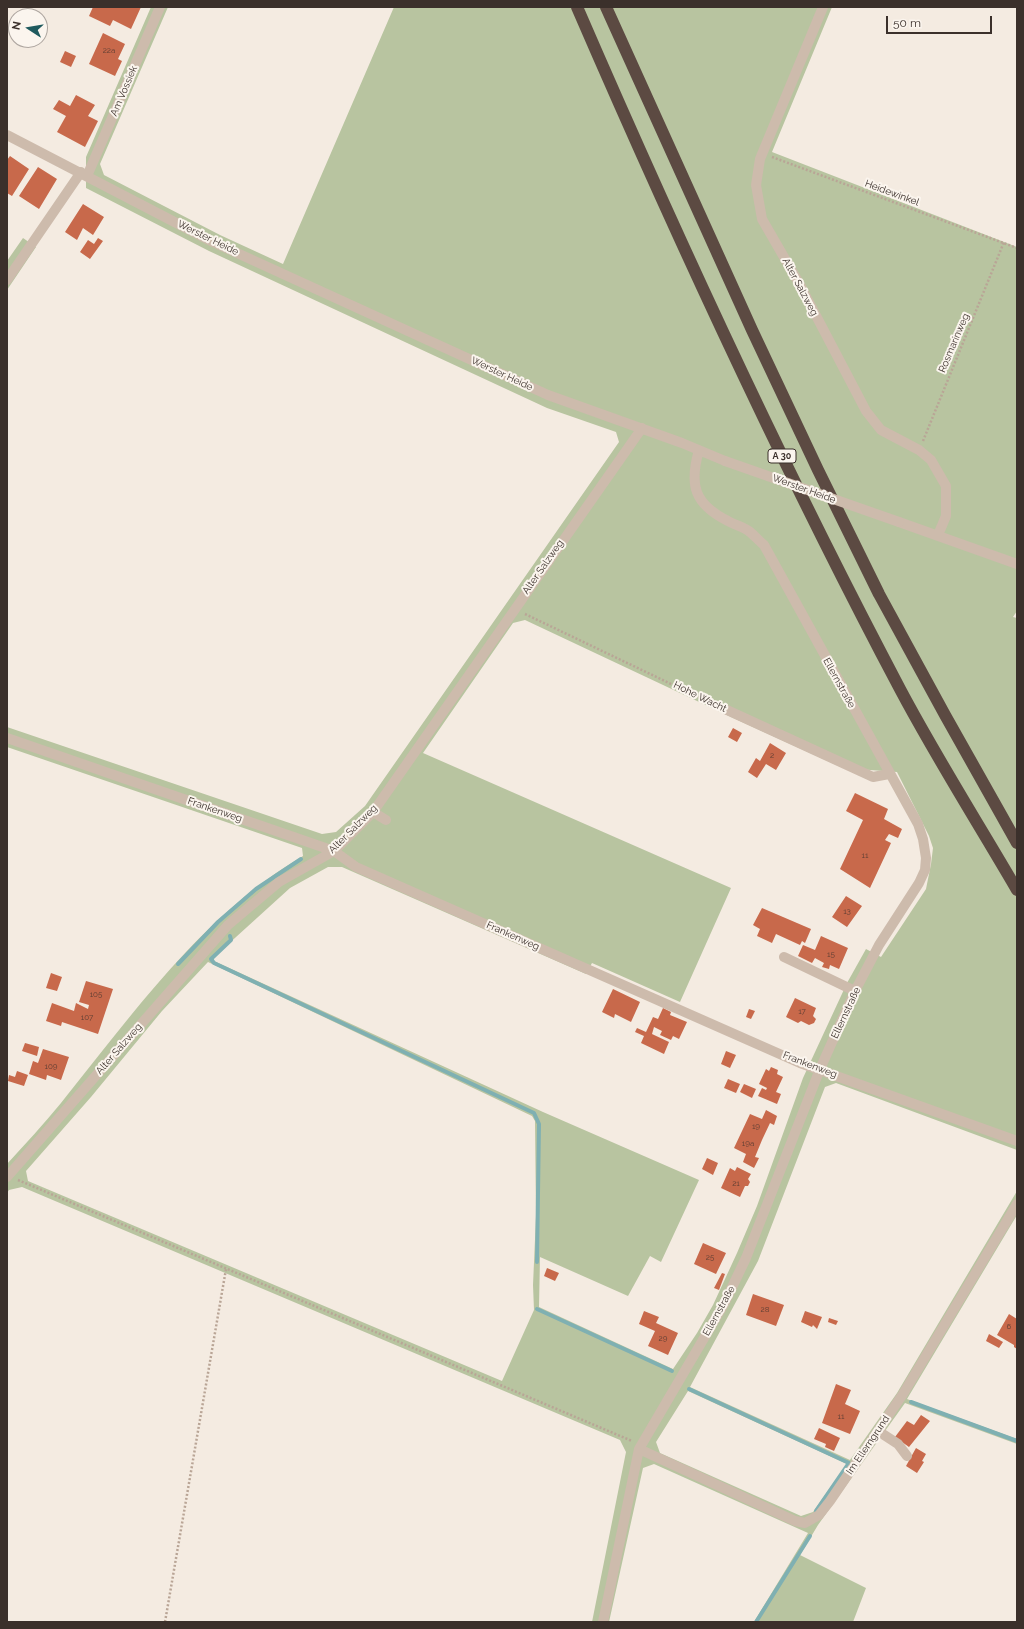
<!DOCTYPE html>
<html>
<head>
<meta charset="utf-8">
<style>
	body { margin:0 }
	#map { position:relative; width:1024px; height:1629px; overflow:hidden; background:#f4ebe1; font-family:Raleway,sans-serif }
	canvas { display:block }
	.frame { position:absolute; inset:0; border:8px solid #3b302b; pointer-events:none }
	.north { position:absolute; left:8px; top:8px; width:40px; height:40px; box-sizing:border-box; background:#fbf5ee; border:1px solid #aea6a0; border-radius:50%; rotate:282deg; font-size:11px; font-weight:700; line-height:16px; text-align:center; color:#3b302b }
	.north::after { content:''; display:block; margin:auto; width:14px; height:18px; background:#1f5a5e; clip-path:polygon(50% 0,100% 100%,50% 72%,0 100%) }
	.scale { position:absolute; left:886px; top:16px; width:106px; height:18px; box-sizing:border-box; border:2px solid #3b302b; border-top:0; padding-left:5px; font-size:12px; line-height:14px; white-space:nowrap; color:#3b302b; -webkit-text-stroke:3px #fbf5ee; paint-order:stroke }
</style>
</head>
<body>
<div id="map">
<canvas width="1024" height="1629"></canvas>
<div class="frame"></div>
<div class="north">N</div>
<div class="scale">50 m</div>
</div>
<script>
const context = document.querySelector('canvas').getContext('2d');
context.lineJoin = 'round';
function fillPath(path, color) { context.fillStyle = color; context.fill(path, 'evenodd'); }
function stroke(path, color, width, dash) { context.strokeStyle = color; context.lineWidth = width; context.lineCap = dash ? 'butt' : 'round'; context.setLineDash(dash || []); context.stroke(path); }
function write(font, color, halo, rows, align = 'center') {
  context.font = font + ' Raleway,sans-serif'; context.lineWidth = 4; context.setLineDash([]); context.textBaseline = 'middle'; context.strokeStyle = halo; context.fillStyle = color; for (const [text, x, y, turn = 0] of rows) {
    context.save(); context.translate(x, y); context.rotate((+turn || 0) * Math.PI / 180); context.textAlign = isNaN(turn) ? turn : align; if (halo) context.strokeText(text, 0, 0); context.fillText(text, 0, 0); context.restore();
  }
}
fillPath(new Path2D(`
	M151 7H168L100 164 104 175 220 235 283 264 394 7H832L772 152 1017 247V611L1013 617 1017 618V1150L836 1083 825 1087 758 1261 690 1387 850 1460 897 1393 1017 1191V1215L907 1399 1017 1439V1444L905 1403 818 1525 800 1555 866 1588 853 1622H754L808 1533 654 1464 643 1468 609 1622H592L626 1452 620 1440 22 1187 9 1190 7 1193V1164C25 1144 44 1124 61 1103 133 1014 202 915 303 856L302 848 7 747V727L322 834 336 832 365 806 619 442 616 432 547 408 209 251 86 188V157ZM525 620 731 717 843 768 897 772 929 836 933 848 931 864 926 889 881 957 866 949 847 983 803 1078 757 1206 737 1253 713 1305 697 1333 673 1369 539 1307 540 1257 628 1296 650 1256 661 1262 699 1180 543 1112 214 961V957L290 888 328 867H342L586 974 592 963 680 1002 731 888 423 753 513 623ZM208 962 532 1116 535 1121 536 1216 533 1285 534 1310 502 1381 28 1181 26 1171 91 1097 162 1011ZM688 1391 847 1464 813 1512 801 1516 660 1453 656 1442Z
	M23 238 36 247 7 290V261Z`), '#b8c4a0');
stroke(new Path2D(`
	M230 936 231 940 211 959 214 963 534 1113 539 1124 537 1262
	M178 964 218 922 256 889 301 859
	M537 1309 672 1371
	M689 1389 849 1463 816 1511
	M911 1402 1017 1441
	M756 1622 810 1536`), '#7fb0b2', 4);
fillPath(new Path2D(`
	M93 7H141L131 29 113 20 110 26 89 16Z
	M103 33 125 44 118 59 122 61 115 76 89 64Z
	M65 51 76 56 71 67 60 62Z
	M76 95 95 105 88 116 98 121 85 147 57 132 66 116 53 109 59 100 70 106Z
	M10 156 29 169 12 196 7 193V160Z
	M38 167 57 179 39 209 19 196Z
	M83 204 104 217 93 235 83 228 77 240 65 232Z
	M98 238 103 241 90 259 80 252 88 240 94 244Z
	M733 728 742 733 737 742 728 737Z
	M770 743 786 753 776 770 766 764 757 778 748 772 756 758 760 761Z
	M855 793 888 809 884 819 902 829 898 838 889 834 885 840 891 843 870 888 840 869 863 820 846 811Z
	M846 896 862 906 847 927 832 917Z
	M762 908 811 929 805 943 802 941 800 945 776 934 772 943 757 936 760 929 753 925Z
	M821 936 848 948 839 969 830 965 829 969 822 967 824 963 815 958 812 963 798 956 803 945 815 950Z
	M51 973 62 977 57 991 46 988Z
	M86 981 113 989 98 1034 62 1022 61 1026 46 1021 52 1003 74 1011 76 1003 88 1009 89 1005 79 1002Z
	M613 989 640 1002 631 1022 615 1014 614 1018 602 1012Z
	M795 998 816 1008 813 1016 816 1019 814 1023 809 1025 801 1021 798 1023 786 1017Z
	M663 1008 671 1012 670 1015 687 1022 679 1039 673 1036 671 1040 660 1035 662 1031 654 1027 652 1034 669 1042 664 1054 641 1043 644 1036 635 1032 637 1028 646 1032 653 1017 658 1019Z
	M749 1009 755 1011 751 1019 746 1017Z
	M25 1043 39 1047 37 1056 22 1051Z
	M43 1049 69 1057 61 1080 47 1075 46 1080 29 1074 33 1061 38 1063Z
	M726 1051 736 1055 730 1068 721 1064Z
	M771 1067 778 1070 777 1074 783 1077 776 1092 781 1094 777 1104 758 1096 762 1088 766 1090 767 1088 759 1084 766 1069 769 1071Z
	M17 1071 28 1075 24 1086 8 1081 9 1075 15 1077Z
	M728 1079 740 1084 736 1093 724 1088Z
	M744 1084 756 1089 752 1098 740 1092Z
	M766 1110 777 1116 774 1125 770 1123 762 1140 755 1157 759 1158 754 1168 743 1162 746 1154 734 1148 750 1114 762 1119Z
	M707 1158 718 1163 713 1175 702 1169Z
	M737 1167 751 1174 748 1179 750 1182 748 1186H745L740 1197 721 1188 730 1168 735 1171Z
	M703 1243 726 1253 716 1274 694 1264Z
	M547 1268 559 1273 555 1281 544 1276Z
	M722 1273 725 1274 719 1290 714 1288Z
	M753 1294 784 1305 776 1326 746 1315Z
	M644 1311 659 1317 656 1323 678 1333 668 1355 648 1346 655 1331 639 1324Z
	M805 1311 822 1317 817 1329 813 1325 812 1327 801 1322Z
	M1009 1314 1017 1319V1349L1014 1347V1345L997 1335Z
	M829 1318 838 1321 836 1325 828 1322Z
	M989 1334 1003 1342 999 1348 986 1341Z
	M836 1384 851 1390 845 1404 860 1411 850 1434 822 1423Z
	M921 1415 930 1421 909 1447 895 1437 907 1421 914 1425Z
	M819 1428 840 1438 834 1451 825 1447 826 1444 814 1439Z
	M916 1448 926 1454 922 1461 924 1462 917 1473 906 1466Z`), '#c8694b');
stroke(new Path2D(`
	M772 157 1017 248
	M923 441 1004 242
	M525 614 717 706
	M18 1180 632 1441
	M165 1622 226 1269`), '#b9a596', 2.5, [2, 2]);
stroke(new Path2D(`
	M823 7 760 159 756 185 762 219 800 285 866 411 881 430 919 450 931 460 946 486V516L938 535
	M7 135 213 242 548 395 682 443 725 461
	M87 176 160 7
	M7 280 81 172
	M899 522 1017 564
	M727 710 873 777 889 774
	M7 738 334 851 356 867 800 1063 1017 1141
	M373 812 386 820
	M784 957 855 991
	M7 1177 228 925 279 882 334 851 373 812 642 428
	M878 1431 898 1444 907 1456
	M639 1449 795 1521 805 1523 819 1515 830 1501 903 1394 1017 1204
	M603 1622 639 1449 724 1304 746 1258 820 1069 855 991 879 945 919 883 925 870 926 858 923 839 918 824 764 545C759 541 755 536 750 532 744 527 735 525 728 521 694 504 689 485 699 450`), '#cdbbac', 10);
stroke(new Path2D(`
	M577 7C677 238 782 466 900 689 936 757 978 823 1017 890
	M606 7 752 330 818 470 879 594 945 715 1017 843`), '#5c4a42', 12);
stroke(new Path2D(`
	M725 461 899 522`), '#cdbbac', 10);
write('8px', '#5e3e33', null, [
	["22a",109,51],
	["2",772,756],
	["11",865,856],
	["13",847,912],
	["15",831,955],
	["105",96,995],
	["17",802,1012],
	["107",87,1018],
	["109",51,1067],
	["19",756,1127],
	["19a",748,1144],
	["21",736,1184],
	["25",710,1258],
	["28",765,1310],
	["6",1009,1327],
	["29",663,1339],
	["11",841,1417]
]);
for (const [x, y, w] of [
	[782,456,28]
]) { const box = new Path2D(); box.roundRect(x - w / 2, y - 7, w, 14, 3); context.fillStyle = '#fbf5ee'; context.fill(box); stroke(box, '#3b302b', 1); }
write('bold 9px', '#3b302b', null, [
	["A 30",782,456]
]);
write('10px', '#3b302b', '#fbf5ee', [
	["Am Vossiek",124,91,-67],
	["Heidewinkel",892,193,20],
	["Werster Heide",208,238,26],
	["Alter Salzweg",800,287,62],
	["Rosmarinweg",954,343,-67],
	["Werster Heide",502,374,25],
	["Werster Heide",804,489,20],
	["Alter Salzweg",543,567,-55],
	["Ellernstraße",839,683,61],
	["Hohe Wacht",700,697,26],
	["Frankenweg",215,810,19],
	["Alter Salzweg",353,829,-45],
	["Frankenweg",513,936,24],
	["Ellernstraße",846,1013,-65],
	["Alter Salzweg",119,1049,-49],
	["Frankenweg",810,1065,21],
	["Ellernstraße",719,1311,-61],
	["Im Ellerngrund",868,1445,-56]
]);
</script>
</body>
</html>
